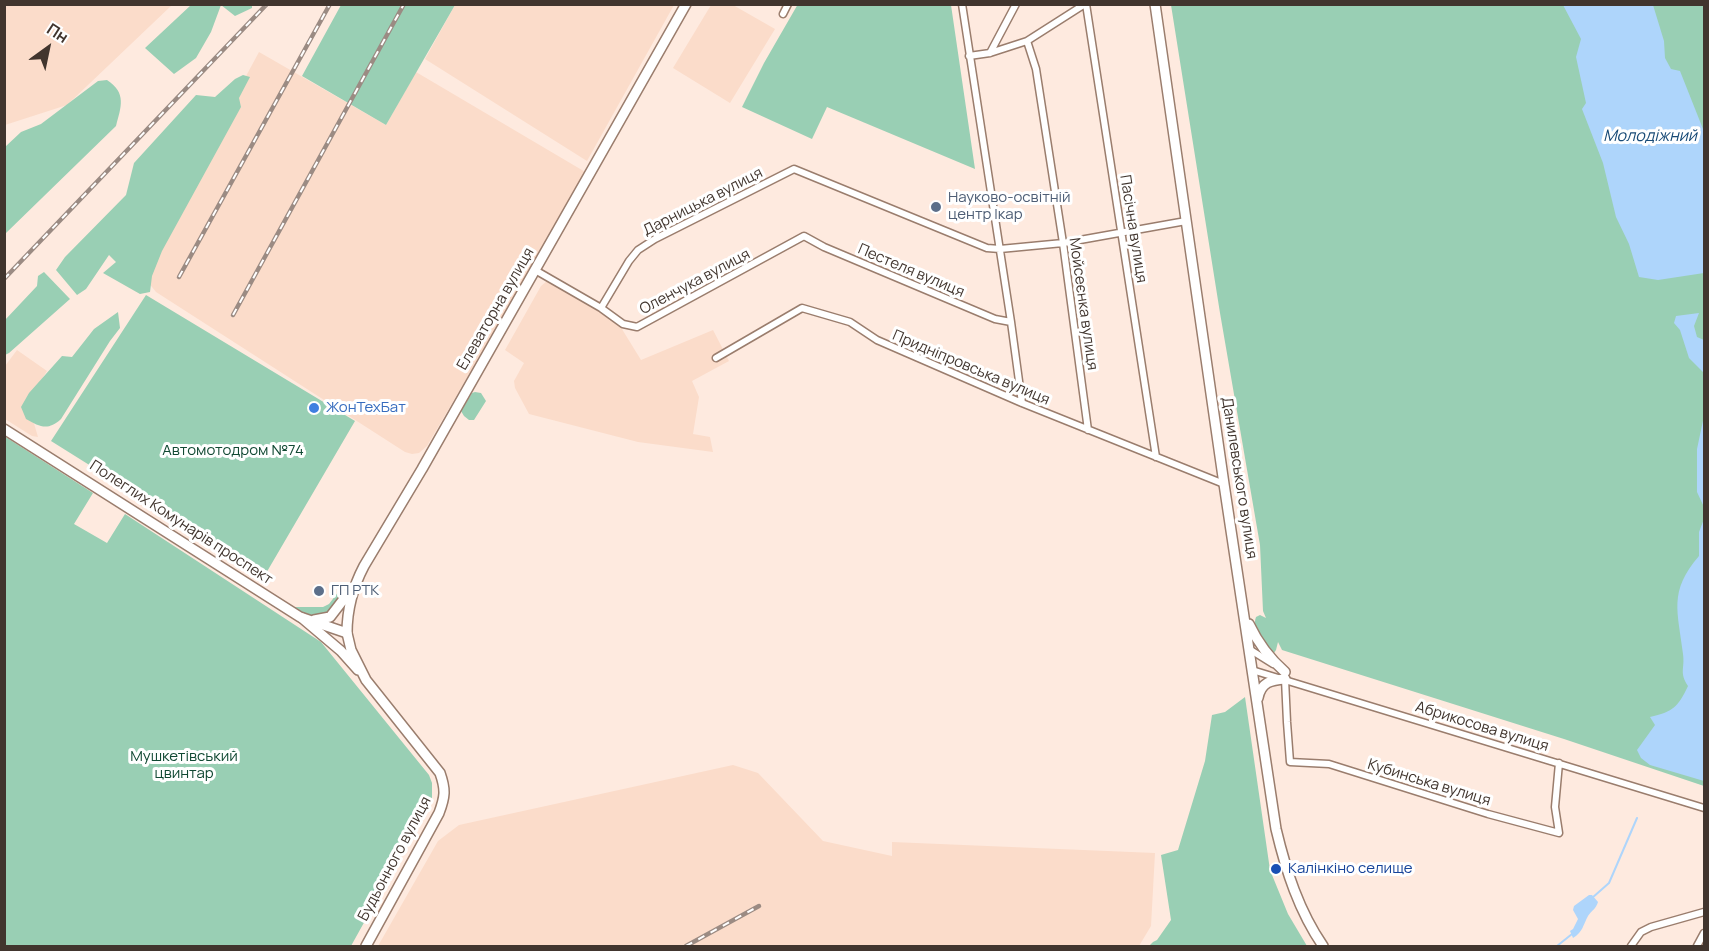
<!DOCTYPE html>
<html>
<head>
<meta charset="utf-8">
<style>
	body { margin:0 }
	#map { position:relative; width:1709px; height:951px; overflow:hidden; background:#feeadf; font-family:Manrope,sans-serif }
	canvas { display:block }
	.frame { position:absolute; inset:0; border:6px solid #41352e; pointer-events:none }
	.north { position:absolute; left:18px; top:18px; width:60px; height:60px; -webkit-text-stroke:4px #fff; paint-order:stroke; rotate:33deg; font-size:16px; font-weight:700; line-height:24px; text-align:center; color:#41352e }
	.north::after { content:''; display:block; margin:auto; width:21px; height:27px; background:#41352e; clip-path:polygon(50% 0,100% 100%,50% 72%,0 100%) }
</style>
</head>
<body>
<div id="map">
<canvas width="1709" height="951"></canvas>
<div class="frame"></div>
<div class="north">Пн</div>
</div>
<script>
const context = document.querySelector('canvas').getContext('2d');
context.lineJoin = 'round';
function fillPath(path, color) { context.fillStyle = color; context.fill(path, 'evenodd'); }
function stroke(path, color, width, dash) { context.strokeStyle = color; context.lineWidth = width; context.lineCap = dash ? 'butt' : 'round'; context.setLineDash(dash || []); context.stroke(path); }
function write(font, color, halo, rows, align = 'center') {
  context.font = font + ' Manrope,sans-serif'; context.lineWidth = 6; context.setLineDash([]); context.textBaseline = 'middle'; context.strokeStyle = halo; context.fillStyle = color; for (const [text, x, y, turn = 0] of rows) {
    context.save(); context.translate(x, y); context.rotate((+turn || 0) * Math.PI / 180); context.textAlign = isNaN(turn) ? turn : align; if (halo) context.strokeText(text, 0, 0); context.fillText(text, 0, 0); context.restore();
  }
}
fillPath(new Path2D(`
	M5 4H172V5L67 105 5 125Z
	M455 5H674L587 161 425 59Z
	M711 5H733L775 29 730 103 673 68Z
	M259 52 386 125 416 72 587 173 427 446 419 453 412 454 405 452 156 292 148 282 143 267Z
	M547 281 617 321 641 360 713 330 729 361 692 381 699 397 693 434 710 437 713 452 638 442 529 414 515 388 514 381 524 363 505 350 541 286Z
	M17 350 47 371 37 387 33 420 38 437 32 436 5 419V366Z
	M733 765 758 773 823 841 892 856V842L1155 853 1151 926 1139 946H378L438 841 459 825Z`), '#fbdcca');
fillPath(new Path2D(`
	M798 4 951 5 975 169 827 107 812 139 742 107 764 63Z
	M191 5H252V8L235 16 221 5 211 32 196 58 174 74 145 48Z
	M341 5H455L386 125 302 76Z
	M1171 5H1704V786L1564 739 1282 650 1278 642 1276 650 1272 656C1264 645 1251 631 1256 617L1260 615 1266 618 1263 611 1260 545 1220 313Z
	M243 75 250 77 239 98 241 107 162 251 152 276 150 292 140 294 103 273 116 262 109 255 86 289 77 295 56 270 65 257 126 195 134 163 196 95 215 97 235 79Z
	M107 80C127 93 121 107 116 126L5 234V147L21 132 41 124 98 81Z
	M44 272 70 299 9 353 5 355V320L37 286 38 276Z
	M146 295 355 421 265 575 51 441Z
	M118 312 120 328 110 341 61 419C48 431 40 427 26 419L21 407 29 393 62 356 72 357 94 329Z
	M475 392 481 393 486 401 474 420H469L464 416 461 411 472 393Z
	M4 436 93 493 74 524 107 543 125 514 321 642 429 775 432 783V800L351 946H5Z
	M339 591 344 592C329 616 321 626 293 607H323L329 604Z
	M1245 697 1270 870 1288 914 1307 946H1149L1153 942 1157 940 1171 920 1161 855 1178 850 1205 761 1212 715 1225 712Z`), '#99cfb4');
fillPath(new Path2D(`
	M1563 5H1653L1664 41 1665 58 1671 69 1680 71 1703 129 1704 273 1658 280 1639 277 1629 244 1616 217 1603 163 1582 109 1586 103 1576 57 1581 39Z
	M1699 313 1694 326 1697 337 1704 340V373L1689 358 1680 330 1674 323 1676 316Z
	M1704 416V507L1697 492V449Z
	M1704 519V781L1650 765 1641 758 1637 750 1655 725 1650 717C1673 712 1678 707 1688 686 1679 672 1685 669 1683 654 1678 611 1668 592 1699 556V532Z
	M1589 895H1592L1598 902C1596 909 1592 910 1588 916 1583 925 1583 932 1573 938L1570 931 1573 929 1578 919 1573 910 1574 906Z`), '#aed5fb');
stroke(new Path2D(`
	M1592 898 1609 883 1637 818
	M1557 946 1572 934`), '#aed5fb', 2);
const street = new Path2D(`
	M962 4 1011 322 1022 403
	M1086 4 1156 457
	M783 14 788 4
	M1027 41 1036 69 1063 243 1088 430
	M990 53 1016 4
	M969 56 990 53 1027 41 1085 4
	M535 270 601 308 623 324 637 327 804 236 824 247 995 319 1011 322
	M601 308 629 261 638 250 655 239 794 169 987 248 1000 249 1063 243 1186 221
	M716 358 802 308 850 322 877 340 1022 403 1224 484
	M1249 649 1273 664
	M1252 670 1704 808
	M1285 679 1287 722 1290 762 1329 764 1488 814 1559 833 1555 807 1559 763
	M1631 946 1641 932 1651 927 1704 912
	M1697 946 1704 933`);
const secondary = new Path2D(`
	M1155 4 1224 484 1276 829C1286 871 1299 911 1323 946
	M302 618 341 651 358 670
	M1249 624C1258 643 1269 658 1285 672
	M347 633 351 650 366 680 440 773C446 790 445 797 439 813L366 946
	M1258 698C1261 682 1271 680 1285 679`);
const primary = new Path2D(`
	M4 429 300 617 347 633C347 609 353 587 364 566L422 469 686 4
	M314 620 330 617 350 591`);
stroke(street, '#9a7d6d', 9);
stroke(secondary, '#9a7d6d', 12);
stroke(primary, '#9a7d6d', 12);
stroke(street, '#fff', 6);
stroke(secondary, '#fff', 9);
stroke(primary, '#fff', 9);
const rail = new Path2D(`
	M179 277 330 4
	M4 279 267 4
	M233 315 404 4
	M686 946 759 906`);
stroke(rail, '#9b8b83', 4.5);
stroke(rail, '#fff', 2, [7]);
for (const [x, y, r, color] of [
	[936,207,6,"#5c6f8a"],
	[314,408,6,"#3f7fe0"],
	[319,591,6,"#5c6f8a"],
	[1276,869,6,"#1a4fb4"]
]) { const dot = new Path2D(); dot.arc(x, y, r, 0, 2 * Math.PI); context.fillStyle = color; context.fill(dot); stroke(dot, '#fff', 2); }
write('15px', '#4e5e75', '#fff', [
	["Науково-освітній",948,198],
	["центр Ікар",948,215],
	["ГП РТК",331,591]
], 'left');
write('15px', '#41352e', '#fff', [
	["Дарницька вулиця",703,202,-27],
	["Пасічна вулиця",1133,229,81],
	["Пестеля вулиця",911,271,23],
	["Оленчука вулиця",695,282,-28],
	["Мойсеєнка вулиця",1083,304,82],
	["Елеваторна вулиця",496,309,-60],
	["Придніпровська вулиця",971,368,23],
	["Данилевського вулиця",1239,478,81],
	["Полеглих Комунарів проспект",181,523,33],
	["Абрикосова вулиця",1482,727,17],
	["Кубинська вулиця",1429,783,17],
	["Будьонного вулиця",395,859,-62]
]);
write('15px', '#366cbe', '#fff', [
	["ЖонТехБат",326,408]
], 'left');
write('15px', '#114933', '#fff', [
	["Автомотодром №74",233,451],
	["Мушкетівський",184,757],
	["цвинтар",184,774]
]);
write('15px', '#164399', '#fff', [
	["Калінкіно селище",1288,869]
], 'left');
write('italic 16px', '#174a76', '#fff', [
	["Молодіжний",1650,137]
]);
</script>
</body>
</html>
